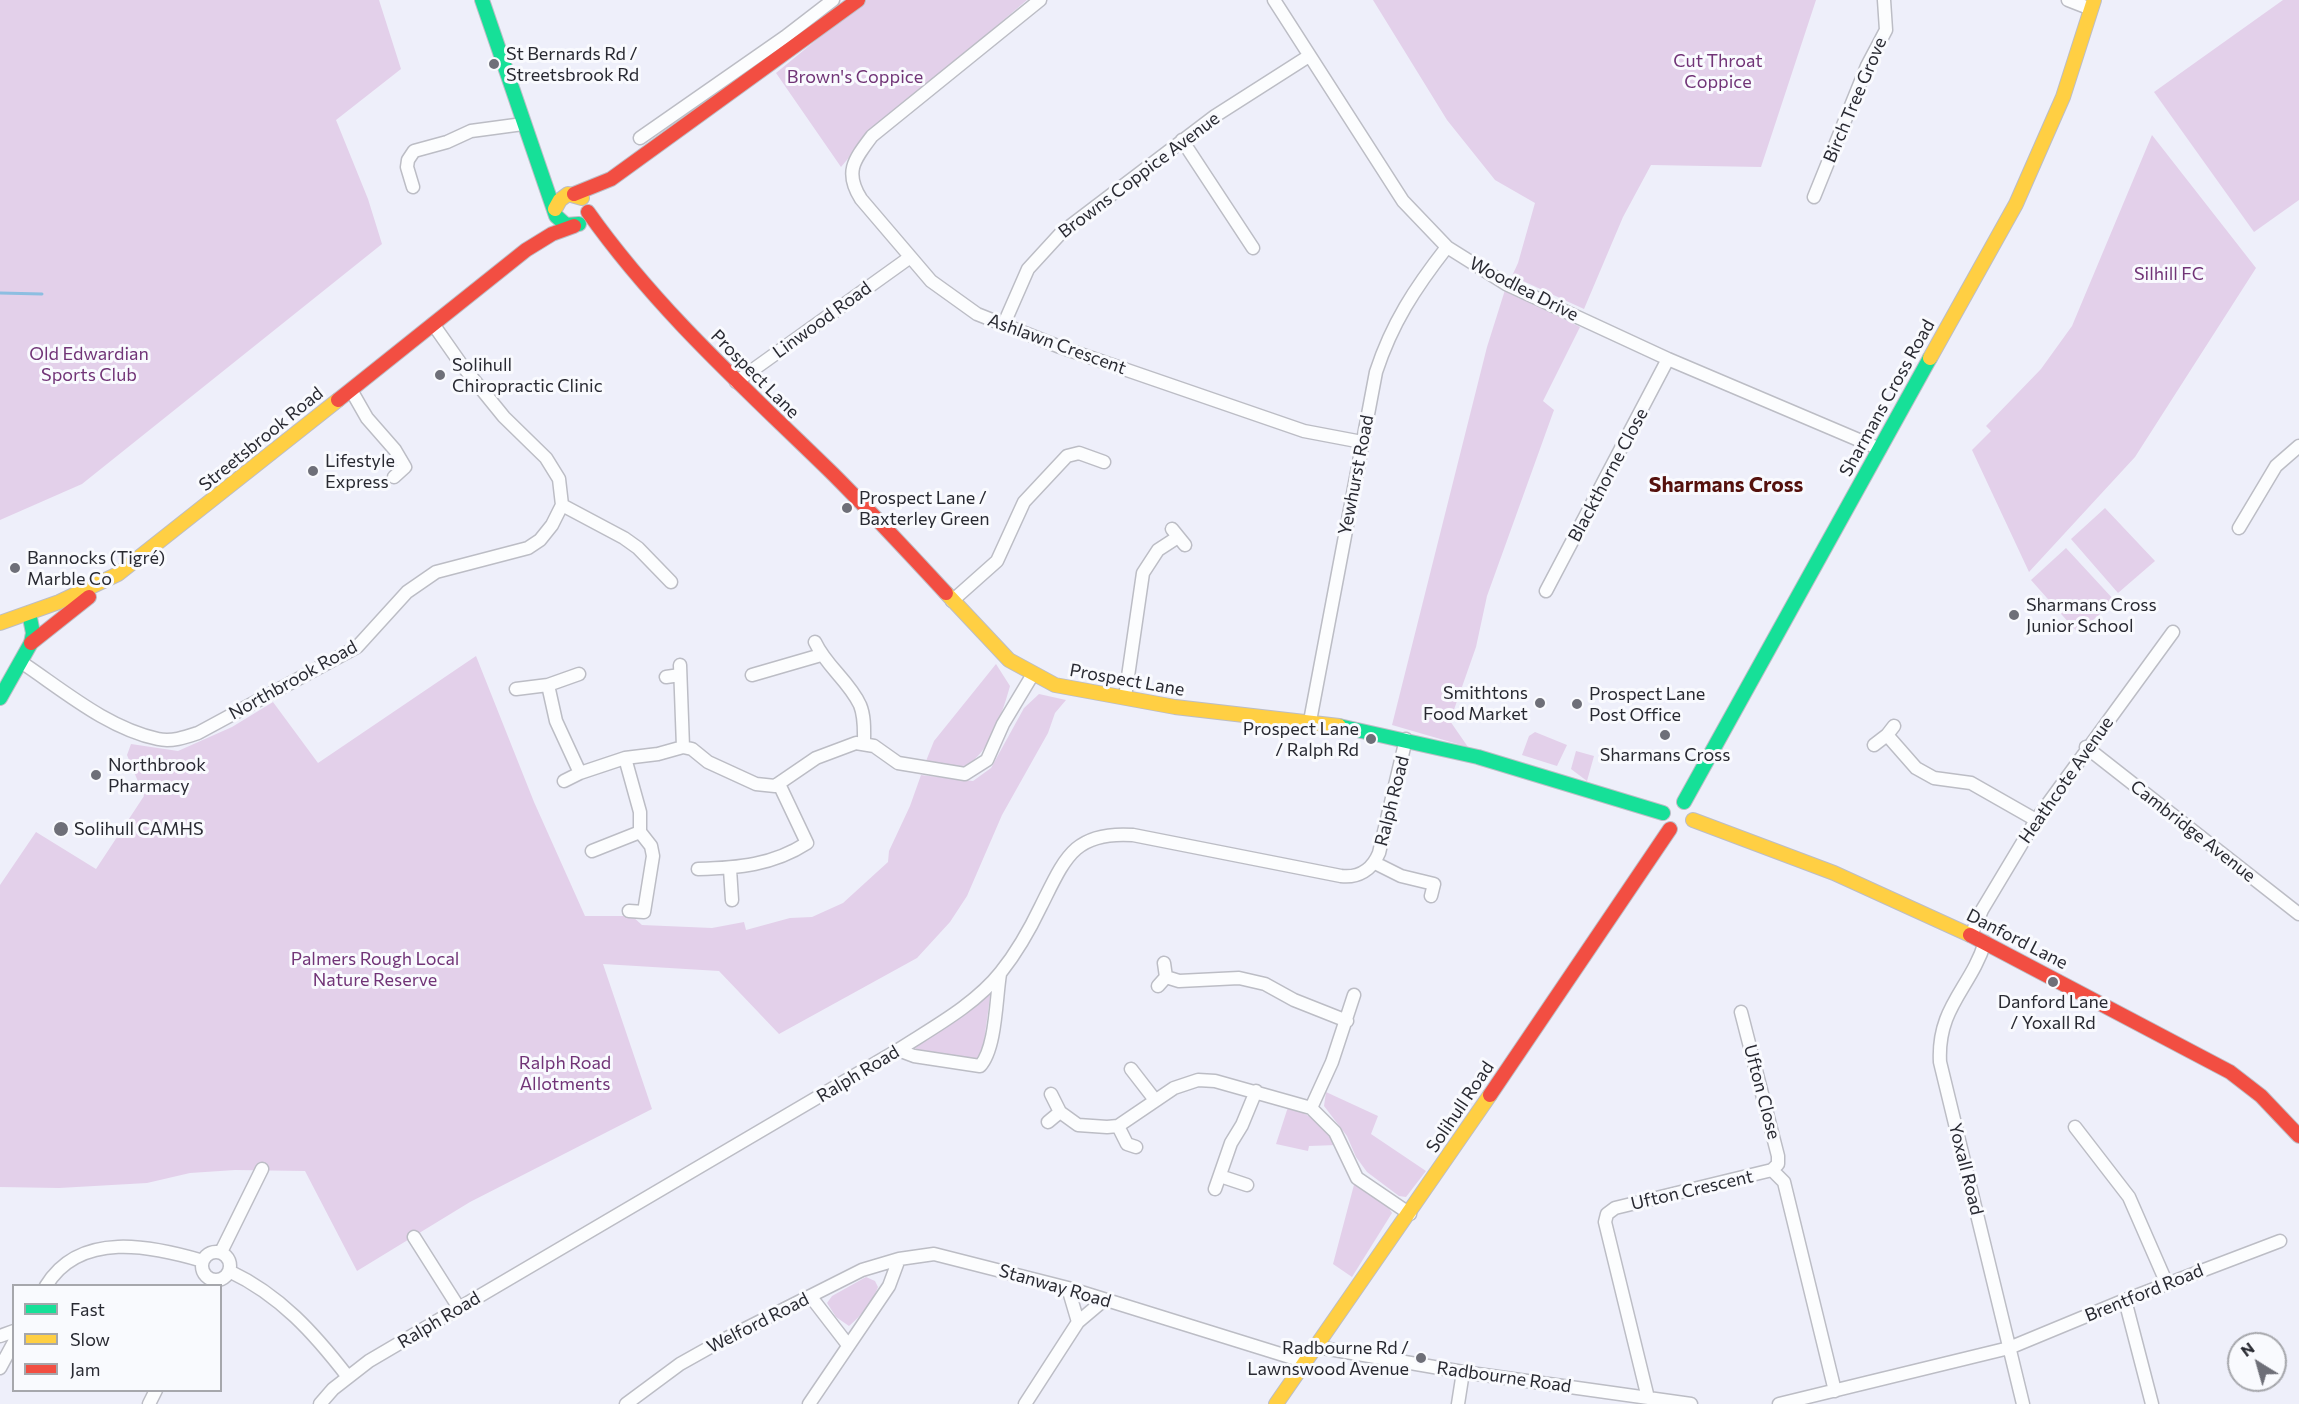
<!DOCTYPE html>
<html>
<head>
<meta charset="utf-8">
<style>
	body { margin:0 }
	#map { position:relative; width:2299px; height:1404px; overflow:hidden; background:#eeeffa; font-family:Commissioner,sans-serif }
	canvas { display:block }
	.legend { position:absolute; left:12px; top:1284px; width:210px; height:108px; box-sizing:border-box; background:#f9fafe; border:2px solid #a6a7ac; margin:0; padding:8px 10px; list-style:none; font-size:18px; color:#292a32 }
	.legend li { display:flex; align-items:center; gap:12px; height:30px }
	.legend b { width:30px; border:2px solid #a6a7ac }
	.north { position:absolute; left:2227px; top:1332px; width:60px; height:60px; box-sizing:border-box; background:#f9fafe; border:2px solid #a6a7ac; border-radius:50%; rotate:323deg; font-size:16px; font-weight:700; line-height:24px; text-align:center; color:#292a32 }
	.north::after { content:''; display:block; margin:auto; width:21px; height:27px; background:#6e6f78; clip-path:polygon(50% 0,100% 100%,50% 72%,0 100%) }
</style>
</head>
<body>
<div id="map">
<canvas width="2299" height="1404"></canvas>
<ul class="legend">
<li><b style="height:8px;background:#16e098"></b>Fast</li>
<li><b style="height:8px;background:#ffcf43"></b>Slow</li>
<li><b style="height:8px;background:#f24e42"></b>Jam</li>
</ul>
<div class="north">N</div>
</div>
<script>
const context = document.querySelector('canvas').getContext('2d');
context.lineJoin = 'round';
function fillPath(path, color) { context.fillStyle = color; context.fill(path, 'evenodd'); }
function stroke(path, color, width, dash) { context.strokeStyle = color; context.lineWidth = width; context.lineCap = dash ? 'butt' : 'round'; context.setLineDash(dash || []); context.stroke(path); }
function write(font, color, halo, rows, align = 'center') {
  context.font = font + ' Commissioner,sans-serif'; context.lineWidth = 6; context.setLineDash([]); context.textBaseline = 'middle'; context.strokeStyle = halo; context.fillStyle = color; for (const [text, x, y, turn = 0] of rows) {
    context.save(); context.translate(x, y); context.rotate((+turn || 0) * Math.PI / 180); context.textAlign = isNaN(turn) ? turn : align; if (halo) context.strokeText(text, 0, 0); context.fillText(text, 0, 0); context.restore();
  }
}
fillPath(new Path2D(`
	M0 0H379L401 69 336 120 368 199 382 244 82 484 0 520Z
	M865 0H1027L866 137 841 167 776 73Z
	M1373 0H1816L1761 167 1651 165 1623 217 1584 309 1512 276 1518 263 1535 203 1495 180 1447 120Z
	M2283 0H2299V200L2254 232 2154 92Z
	M2152 135 2256 268 2135 457 2029 572 1972 450 1991 431 1986 426 2041 369 2072 326Z
	M1505 290 1580 327 1543 401 1554 410 1487 596 1476 647 1450 721 1468 747 1392 725 1487 347Z
	M2105 508 2155 561 2118 593 2071 539Z
	M2066 548 2115 601 2078 633 2031 580Z
	M476 656 534 802 585 916H632L642 925 712 928 744 922 746 930 790 918 812 917 843 903 888 862 889 851 910 806 921 775 973 781 991 768 1024 708 1039 694 1066 700 1055 713 1048 733 1002 815 967 896 950 922 917 958 779 1034 719 971 603 964 652 1109 470 1202 357 1271 305 1171 235 1170 190 1173 147 1183 59 1188 0 1187V885L36 832 96 869 144 796 127 755 131 744 178 751 232 727 273 702 318 763Z
	M996 664 1010 686C1003 711 986 768 954 768 946 768 935 763 926 761L934 741Z
	M1535 732 1567 745 1557 766 1522 755 1529 736Z
	M1576 751 1594 756 1587 781 1571 769Z
	M991 990 982 1056 976 1061 918 1052 914 1046 951 1024Z
	M1326 1092 1378 1116 1371 1134 1426 1171 1406 1197 1399 1196 1367 1172 1356 1157 1347 1136 1324 1106Z
	M1288 1107C1311 1114 1323 1125 1337 1145L1309 1146 1308 1151 1276 1144Z
	M1355 1181 1387 1205 1392 1213 1352 1277 1333 1264Z
	M866 1277 875 1281 878 1287C873 1301 861 1316 849 1326L836 1317 827 1303 832 1296Z`), '#e3d0ea');
stroke(new Path2D(`
	M0 293 42 294`), '#8dbee1', 3);
const street = new Path2D(`
	M1040 0 872 136C854 160 844 172 861 199L931 281 977 314 1060 347 1304 431 1362 442
	M1274 0 1403 201 1447 247 1506 284 1668 359 1880 449
	M2068 0 2091 9
	M640 138 785 37 833 0
	M1182 140 1253 248
	M413 187 407 167 408 160 414 151 447 142 471 131 523 124
	M1814 197 1867 66 1886 30 1884 0
	M1003 326 1028 269 1061 233 1215 116 1309 56
	M736 382 909 258
	M351 390 367 418 395 450 405 467 394 477
	M562 505 624 538 638 548 671 582
	M2239 528 2276 466 2299 446
	M1172 529 1185 545
	M1546 591 1668 359
	M952 601 997 561 1024 502 1067 456 1079 453 1104 462
	M815 642C826 666 849 681 860 705 865 717 864 731 864 743
	M21 662C63 690 107 728 158 739 172 742 186 737 198 733L357 647 407 592 436 572 528 548 540 540 552 525 562 505 559 479 546 458 504 417 461 364 433 324
	M680 665 683 747
	M752 675 821 655
	M666 677 680 675
	M516 689 548 685
	M1125 697 1143 573 1158 550 1178 537
	M1310 721 1376 372C1392 323 1415 288 1447 247
	M1887 735 1916 768 1934 778 1971 783 2036 820
	M1874 745 1887 735 1894 726
	M2086 747 2299 914
	M625 758 640 812V832
	M580 773 625 758 658 754 683 747 692 749 708 762 756 784 775 786 816 758 856 743 874 746 898 763 965 774 987 760 1003 724 1033 674
	M564 781 580 773 556 721 548 685 579 674
	M592 851 640 832 651 846 653 856 644 912 629 911
	M1375 863 1401 876 1434 884 1431 896
	M698 869C738 868 773 865 807 843L779 784
	M730 869 732 900
	M1971 935 1982 910 2036 820 2173 632
	M1985 942C1971 988 1937 1007 1940 1062L2023 1404
	M1166 977 1179 981 1239 978 1265 984 1294 1000 1347 1021
	M1158 986 1166 977 1164 963
	M1741 1012 1778 1156V1164L1772 1170
	M898 1050 914 1056 980 1066C996 1049 996 998 1000 974
	M1131 1069 1155 1100
	M1051 1094 1060 1112 1078 1125 1107 1127 1118 1126 1174 1088 1198 1080 1215 1081 1311 1108 1335 1132 1357 1178 1410 1214
	M1311 1108 1332 1062 1354 995
	M1048 1122 1060 1112
	M1118 1126 1127 1144 1136 1147
	M2075 1127 2129 1197 2167 1284
	M1220 1176 1247 1185
	M1215 1189 1231 1143 1242 1125 1256 1091
	M414 1237 459 1308
	M221 1252 262 1169
	M202 1266a14 14 0 1 1 28 0a14 14 0 1 1-28 0Z
	M229 1271C280 1295 314 1333 348 1377
	M46 1286C80 1230 152 1246 203 1261
	M1068 1288 1078 1322
	M811 1297 848 1345
	M2125 1300 2152 1404
	M0 1336 14 1331
	M1317 1347 1463 1372 1691 1404
	M0 1368 14 1342
	M1648 1398 1605 1222 1607 1214 1615 1208 1772 1170 1784 1182 1835 1391
	M149 1404 156 1390
	M320 1404 333 1389 369 1361 898 1050C932 1028 975 1005 1001 972 1017 952 1030 929 1041 906 1065 858 1074 831 1133 835L1341 876C1358 878 1372 870 1379 853L1406 739
	M626 1404 680 1364 721 1341 862 1270 899 1259 934 1254 1068 1288 1306 1362
	M809 1404 889 1286 899 1259
	M1025 1404 1078 1322 1104 1300
	M1458 1404 1463 1372
	M1779 1404 2009 1348 2125 1300 2280 1241`);
const fast = new Path2D(`
	M482 0 556 216 566 225 579 224
	M0 698 31 643 33 633 29 613
	M1339 726 1478 757 1663 813
	M1684 802 1930 358`);
const slow = new Path2D(`
	M555 209 560 200 568 194 582 198
	M1930 358 2016 204 2063 97 2094 0
	M946 593 1009 660 1055 685 1175 707 1339 726
	M0 623 59 602 118 574 338 400
	M1693 820 1834 873 1970 935
	M1276 1404 1490 1095`);
const jam = new Path2D(`
	M574 194 611 179 858 0
	M588 212C658 311 747 390 833 474 872 513 909 553 946 593
	M338 400 526 250 552 234 574 226
	M31 643 89 597
	M1970 935 2230 1072 2261 1096 2299 1136
	M1490 1095 1670 829`);
stroke(street, '#bcbdc5', 15);
stroke(fast, '#bcbdc5', 16);
stroke(slow, '#bcbdc5', 16);
stroke(jam, '#bcbdc5', 16);
stroke(street, '#fcfdfe', 12);
stroke(fast, '#16e098', 14);
stroke(slow, '#ffcf43', 14);
stroke(jam, '#f24e42', 14);
for (const [x, y, r, color] of [
	[494,64,6,"#6e6f78"],
	[440,375,6,"#6e6f78"],
	[313,471,6,"#6e6f78"],
	[847,508,6,"#6e6f78"],
	[15,568,6,"#6e6f78"],
	[2014,615,6,"#6e6f78"],
	[1540,703,6,"#6e6f78"],
	[1577,704,6,"#6e6f78"],
	[1665,735,6,"#6e6f78"],
	[1371,739,6,"#6e6f78"],
	[96,775,6,"#6e6f78"],
	[61,829,8,"#6e6f78"],
	[2053,982,6,"#6e6f78"],
	[1421,1358,6,"#6e6f78"]
]) { const dot = new Path2D(); dot.arc(x, y, r, 0, 2 * Math.PI); context.fillStyle = color; context.fill(dot); stroke(dot, '#f9fafe', 2); }
write('18px', '#292a32', '#f9fafe', [
	["St Bernards Rd /",506,54],
	["Streetsbrook Rd",506,75],
	["Solihull",452,365],
	["Chiropractic Clinic",452,386],
	["Lifestyle",325,461],
	["Express",325,482],
	["Prospect Lane /",859,498],
	["Baxterley Green",859,519],
	["Bannocks (Tigré)",27,558],
	["Marble Co",27,579],
	["Sharmans Cross",2026,605],
	["Junior School",2026,626],
	["Smithtons",1528,693,"right"],
	["Food Market",1528,714,"right"],
	["Prospect Lane",1589,694],
	["Post Office",1589,715],
	["Prospect Lane",1359,729,"right"],
	["/ Ralph Rd",1359,750,"right"],
	["Sharmans Cross",1665,755,"center"],
	["Northbrook",108,765],
	["Pharmacy",108,786],
	["Solihull CAMHS",74,829],
	["Danford Lane",2053,1002,"center"],
	["/ Yoxall Rd",2053,1023,"center"],
	["Radbourne Rd /",1409,1348,"right"],
	["Lawnswood Avenue",1409,1369,"right"]
], 'left');
write('18px', '#713477', '#f9fafe', [
	["Cut Throat",1718,61],
	["Coppice",1718,82],
	["Brown's Coppice",855,77],
	["Silhill FC",2169,274],
	["Old Edwardian",89,354],
	["Sports Club",89,375],
	["Palmers Rough Local",375,959],
	["Nature Reserve",375,980],
	["Ralph Road",565,1063],
	["Allotments",565,1084]
]);
write('18px', '#292a32', '#f9fafe', [
	["Birch Tree Grove",1855,100,-67],
	["Browns Coppice Avenue",1139,175,-37],
	["Woodlea Drive",1524,289,27],
	["Linwood Road",822,320,-36],
	["Ashlawn Crescent",1057,344,20],
	["Prospect Lane",755,374,45],
	["Sharmans Cross Road",1887,398,-61],
	["Streetsbrook Road",261,439,-39],
	["Yewhurst Road",1356,475,-79],
	["Blackthorne Close",1608,475,-62],
	["Northbrook Road",293,680,-29],
	["Prospect Lane",1127,680,10],
	["Heathcote Avenue",2066,780,-55],
	["Ralph Road",1392,801,-76],
	["Cambridge Avenue",2193,831,38],
	["Danford Lane",2017,939,27],
	["Ralph Road",858,1074,-31],
	["Ufton Close",1762,1092,75],
	["Solihull Road",1460,1107,-56],
	["Yoxall Road",1966,1169,76],
	["Ufton Crescent",1692,1190,-13],
	["Stanway Road",1055,1286,16],
	["Brentford Road",2144,1293,-22],
	["Ralph Road",439,1320,-31],
	["Welford Road",758,1323,-27],
	["Radbourne Road",1504,1377,8]
]);
write('bold 21px', '#55110d', '#f9fafe', [
	["Sharmans Cross",1726,485]
]);
</script>
</body>
</html>
